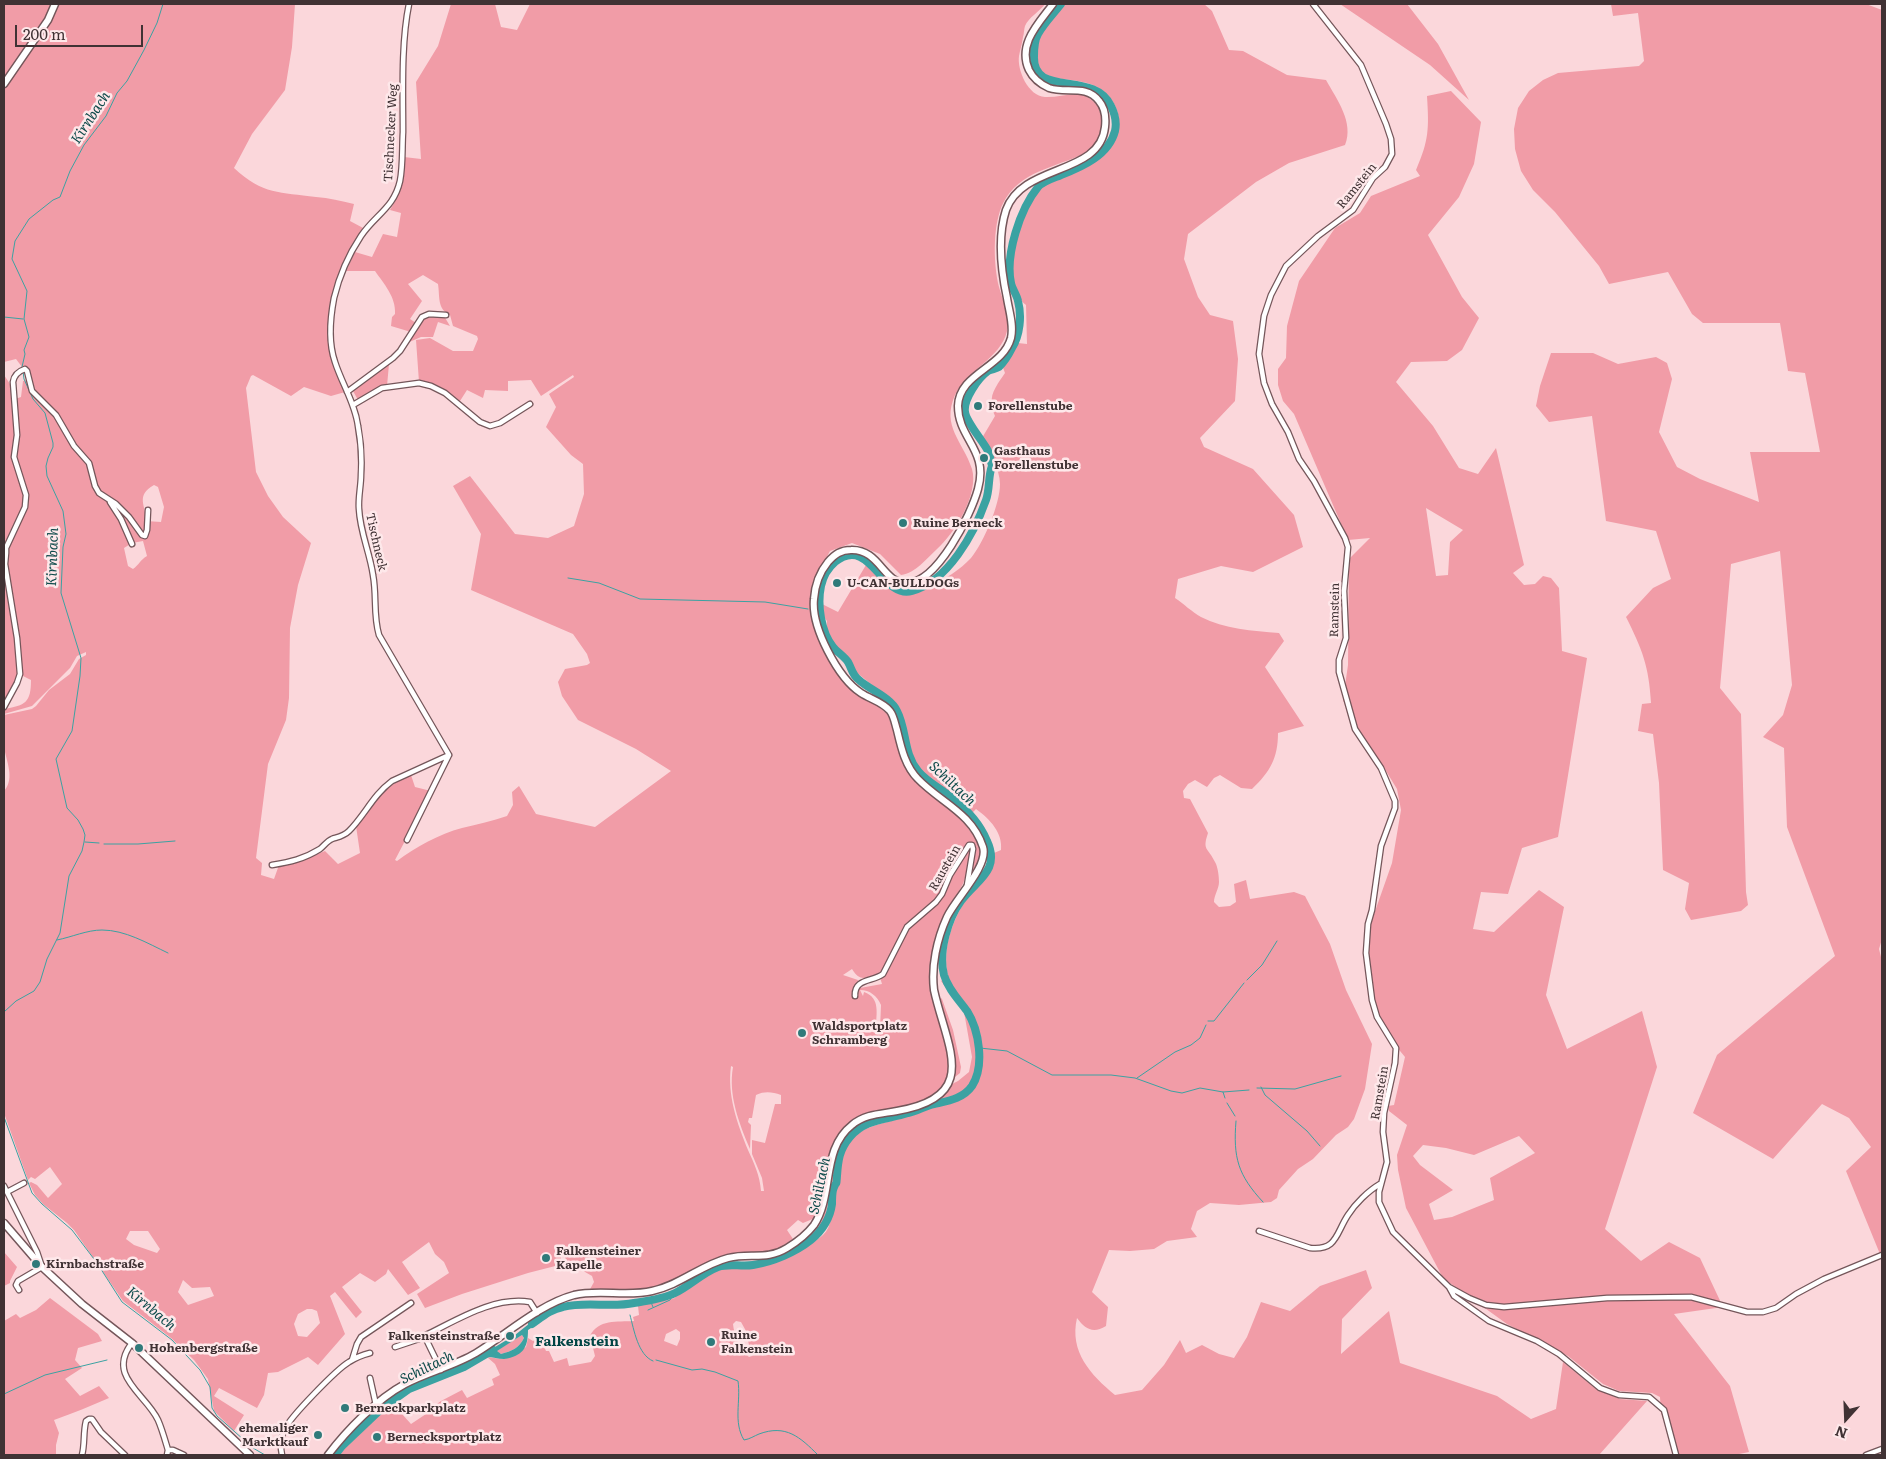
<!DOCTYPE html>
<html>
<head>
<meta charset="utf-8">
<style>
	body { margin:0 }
	#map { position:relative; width:1886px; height:1459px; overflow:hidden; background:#fbd7db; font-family:Literata,serif }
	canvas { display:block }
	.frame { position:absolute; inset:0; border:5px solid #403234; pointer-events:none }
	.north { position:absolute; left:1821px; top:1394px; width:50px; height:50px; -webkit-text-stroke:4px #fee8ea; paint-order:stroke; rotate:200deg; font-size:14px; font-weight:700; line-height:20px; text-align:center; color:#403234 }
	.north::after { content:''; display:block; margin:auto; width:18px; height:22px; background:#403234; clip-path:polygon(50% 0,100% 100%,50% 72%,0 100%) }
	.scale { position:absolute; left:15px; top:25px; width:128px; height:22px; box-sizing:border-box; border:2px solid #403234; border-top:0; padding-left:6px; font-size:15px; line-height:18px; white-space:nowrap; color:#403234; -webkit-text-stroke:4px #fee8ea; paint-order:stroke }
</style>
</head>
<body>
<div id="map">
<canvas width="1886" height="1459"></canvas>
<div class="frame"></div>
<div class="north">N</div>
<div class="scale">200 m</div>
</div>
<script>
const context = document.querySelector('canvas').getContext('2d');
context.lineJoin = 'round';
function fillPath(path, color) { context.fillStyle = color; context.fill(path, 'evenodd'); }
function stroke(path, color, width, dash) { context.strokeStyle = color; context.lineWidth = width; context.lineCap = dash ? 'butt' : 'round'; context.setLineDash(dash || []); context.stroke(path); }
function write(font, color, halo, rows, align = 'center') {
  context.font = font + ' Literata,serif'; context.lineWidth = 5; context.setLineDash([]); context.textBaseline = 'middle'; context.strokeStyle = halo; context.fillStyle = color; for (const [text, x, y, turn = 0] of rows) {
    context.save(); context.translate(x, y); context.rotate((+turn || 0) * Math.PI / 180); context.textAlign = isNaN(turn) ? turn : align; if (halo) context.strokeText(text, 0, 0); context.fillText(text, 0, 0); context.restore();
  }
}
fillPath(new Path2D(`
	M4 4H295L292 47 285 90 252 134 234 168C263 195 280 192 316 197 329 198 341 201 354 204L350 221 365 229 343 268 330 320 328 334 329 348 345 392 331 396 304 387 291 396 253 375 251 376 246 388 256 472 268 496 283 517 311 543 298 585 290 628 289 698 286 720 268 764 256 858 262 863 261 875 274 879 279 865 306 859 325 851 338 864 360 853 356 826C374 799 381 788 411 775L415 787 431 791 395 860 397 861C416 847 439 834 462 828 478 824 492 821 507 816L513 805 512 792 519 786 536 814 595 827 671 771 636 749 578 720 562 696 558 682 565 669 587 665 590 663 587 654 573 634 471 590 481 534 453 486 470 476 515 534 548 538 574 526 584 494 583 464 571 455 546 427 556 407 549 394 574 377 573 375 541 396 531 380 508 381V391L485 390 483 398 467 390 460 401 455 400 419 382 416 340 430 338 453 351H473L478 339 477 336 453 326 450 315C437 309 440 297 438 284L423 275 408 284 422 301 410 319 416 323 411 332 391 326 392 317 395 314C396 297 384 284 375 271H346L355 252 372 257 383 234 397 237 401 213 390 210C402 191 404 179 404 157L421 159 416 82 438 46 451 4H495L501 27 517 30 530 4H1045C1040 11 1028 18 1025 26 1024 29 1024 34 1023 37 1022 44 1020 50 1019 56 1017 70 1028 96 1045 97 1063 98 1080 87 1095 103 1100 108 1103 116 1103 124 1103 133 1098 144 1090 150 1062 167 1025 168 1006 198 992 219 993 263 999 287 1003 302 1010 314 1007 331 1001 358 967 370 955 395 941 427 963 441 972 469 979 494 955 533 937 549 926 559 916 573 901 575L880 554 852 543 830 551 814 581 810 612 821 645 842 678 854 692 876 704 888 715 903 761 912 778 921 787 944 803 965 824 976 839 981 849 980 863 968 880 966 874C963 889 955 895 949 907 936 933 928 962 931 991 934 1015 959 1057 948 1079 931 1113 866 1106 844 1128 825 1147 823 1192 815 1218L803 1223 798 1220 787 1230 793 1239 782 1247 765 1253 728 1255 687 1275 652 1290 589 1291 594 1282 592 1276 566 1261 565 1257H561V1263L563 1264 528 1273 462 1294 425 1308 417 1294 449 1273 444 1262 435 1254 429 1242 402 1262 420 1288 408 1295 388 1269 386 1274 375 1282 360 1273 342 1287 362 1312 356 1318 335 1292 330 1296 345 1334 318 1365 308 1357 278 1372 268 1373 264 1395 257 1408 219 1388 214 1396 244 1415 234 1431 214 1411 208 1379 194 1360 171 1338 123 1301 74 1230 67 1223 43 1204 35 1195 29 1183 31 1182 37 1185 48 1198 62 1184 50 1167 35 1179 31 1177 28 1180 4 1113V791C14 780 8 765 5 752L4 751V715L32 709 36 706 49 690 70 674 79 659 86 655V652L77 656 70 668 32 706 4 714 5 709C25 705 31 703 31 680L21 675 19 637 6 567 7 552 27 498 15 458V399L21 397 23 381 27 380C30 399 47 406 58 420 68 435 78 448 90 462L75 444 60 418 33 391 30 382 29 368 24 366 22 367 16 359 4 362ZM154 485 158 487 164 507 161 522 146 521C146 505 135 496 154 485ZM143 541 147 556C140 560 139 565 133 569L128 566 124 548 132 543ZM852 969C860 982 865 978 879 974L882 984 860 988 859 989 857 984 858 980 843 975ZM860 990C870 990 877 996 881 1005L880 1029 876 1028C876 1014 881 998 864 992L863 996ZM731 1066 733 1067C728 1095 739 1123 750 1149L751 1125 748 1122 749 1118H752L756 1095C765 1091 772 1092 781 1095V1104H775L765 1143 752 1140V1154L762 1178 764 1191H761C760 1176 754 1163 748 1150 737 1123 727 1095 731 1066ZM130 1231H148L160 1249 157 1253 134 1245 126 1239ZM183 1280 192 1288 210 1287 214 1296 188 1305 178 1292ZM307 1309H312L317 1311 320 1323 307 1337 298 1336 294 1324 298 1314Z
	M1064 4H1204L1212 11 1229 50 1243 51 1287 75 1326 80C1337 100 1354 122 1345 145L1289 163 1256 182 1188 234 1184 259 1198 297 1210 315 1233 321 1238 359 1235 401 1200 438 1204 447 1253 469 1294 515 1303 547 1253 572 1221 566 1178 579 1175 598C1184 604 1192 612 1201 617 1224 629 1253 631 1279 633L1284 641 1265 667 1304 726 1278 733C1278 758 1270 772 1252 789L1241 788 1220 775 1214 778 1207 787 1195 780 1188 784 1183 791 1184 798 1190 799 1208 833C1202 851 1208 847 1215 862 1218 867 1219 877 1219 882 1219 889 1214 895 1214 902L1219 907 1230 906 1236 902 1234 884 1246 880 1250 899 1294 892 1305 896 1330 944 1346 990 1372 1044 1365 1089 1354 1119 1348 1127 1336 1135 1313 1159 1298 1169 1279 1190 1277 1198 1271 1202 1239 1205 1210 1203 1197 1211 1191 1229 1197 1237 1167 1241 1154 1249 1130 1251 1109 1250 1092 1292 1108 1307 1106 1326C1093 1334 1085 1329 1077 1318 1069 1352 1091 1375 1115 1395L1142 1390 1164 1365 1180 1340 1186 1353 1202 1345 1219 1354 1234 1358 1247 1337 1261 1302 1290 1311 1320 1286 1366 1270 1372 1288 1342 1319 1341 1354 1389 1311 1400 1363 1497 1396 1531 1419 1556 1409 1563 1362 1596 1389 1620 1399 1647 1401 1599 1455H338L392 1403 411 1424 426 1414 424 1413 441 1401 462 1390 467 1398 494 1385 492 1379 500 1375 495 1364 487 1357 502 1359 526 1347 528 1338 533 1341 540 1338 546 1351H549L554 1362 567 1358 569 1366 591 1362 595 1356 590 1336C598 1319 617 1322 634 1321L633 1317 639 1315 638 1306 666 1297 667 1300 675 1298 676 1295C692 1287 707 1271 725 1267 734 1265 745 1267 755 1267 772 1266 810 1247 823 1235 832 1227 832 1211 833 1200 834 1192 837 1188 839 1182 841 1175 839 1164 842 1156 850 1128 875 1126 898 1119 911 1116 924 1109 937 1104L936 1100 952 1084 958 1081 969 1072 972 1057 964 1012 941 981 948 976C941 946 955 912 974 889 984 877 996 870 994 853L1001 850C1003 833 990 819 976 809L971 814 950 793 937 785 919 771 908 750 899 707 856 672 826 633 827 621 820 611 822 604 838 612 866 565C879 572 886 591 901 594 912 596 921 591 930 586 945 579 960 570 971 558 984 542 1000 504 1000 484 1000 469 989 451 982 438L995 416 990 404 992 403C990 393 999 382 1005 373L1002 365 1018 343 1027 344 1026 305C1013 295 1012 275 1013 260 1014 240 1025 200 1042 187 1055 176 1076 175 1090 165 1100 158 1112 149 1116 137 1125 116 1113 93 1093 85 1078 79 1060 80 1044 76 1023 48 1047 26 1064 4ZM736 1321 741 1322 746 1331 749 1345 754 1346 755 1355 749 1357C740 1350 734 1335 733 1324ZM676 1329 680 1332V1339L677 1346 664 1341 666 1334Z
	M1340 4H1407L1438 44 1469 100 1430 65Z
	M1611 4H1866L1882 10V939L1879 949 1882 961V1259L1846 1171 1871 1147 1849 1118 1822 1104 1773 1159 1693 1113 1717 1055 1835 956 1787 827 1784 748 1763 737 1783 715 1792 685 1780 551 1731 564 1720 688 1741 714 1746 892 1748 905 1741 911 1691 920 1685 909 1689 883 1663 870 1659 783 1653 734 1638 731 1642 704 1651 703C1649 666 1642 649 1626 617L1653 588 1671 579 1656 531 1606 521 1592 416 1549 422 1536 406 1540 386 1551 353H1593L1618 364 1656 357 1667 363 1672 379 1659 432 1677 467 1700 479 1759 502 1750 452H1820L1805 373 1788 371 1780 323H1703L1692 314 1668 272 1609 284 1599 266 1555 212 1533 190 1521 171 1515 149 1514 129 1518 108 1529 91 1543 80 1558 73 1639 66 1644 61 1638 13 1613 16Z
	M1451 91 1481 122 1474 164 1459 197 1428 235 1462 297 1479 318 1462 350 1447 361 1411 362 1396 382 1433 426 1459 468 1478 474 1496 448 1524 565 1513 573 1524 585 1535 584 1543 576 1551 578 1559 588 1562 651 1587 658 1558 837 1522 848 1508 894 1481 892 1473 929 1494 932 1539 890 1564 907 1546 995 1567 1049 1642 1011 1657 1067 1605 1229 1641 1261 1669 1242 1700 1258 1723 1307 1674 1314 1730 1386 1749 1452 1734 1455H1678L1661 1413 1660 1397 1652 1393 1619 1391 1603 1384 1568 1356 1507 1324 1443 1278 1406 1208 1398 1170 1397 1155 1407 1125 1389 1111 1388 1106 1394 1105 1405 1057 1377 1023 1366 937 1392 863 1401 810 1397 789 1383 766 1355 729 1343 700 1348 665 1349 559 1370 538 1348 540 1294 414 1283 401 1278 385V369L1286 358 1287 326 1299 281 1335 228 1360 213 1371 196 1420 176 1416 170C1429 140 1429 129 1427 96ZM1426 508 1463 530 1450 542 1448 575 1436 576ZM1519 1136 1535 1153 1490 1178 1494 1200 1452 1217 1434 1220 1429 1204 1453 1190 1420 1165 1413 1156 1423 1145 1446 1148 1474 1155Z
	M426 316H444L450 326 438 322 433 337H421L407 343Z
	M389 364 387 386 358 400 353 391Z
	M4 375 12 387 16 432 13 453 25 498 23 506 4 552Z
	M4 568 19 658 18 674 15 684 5 699 4 698Z
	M941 998 942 999 953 1030 961 1067 960 1073 955 1077C956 1050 947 1025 939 1000Z
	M833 1162 834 1178 825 1218 818 1230 807 1240 793 1249 792 1248 816 1227Z
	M4 1252 17 1267 10 1281V1283L4 1286Z
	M50 1298 98 1334 102 1341 78 1348 75 1360 82 1368 65 1379 80 1396 99 1386 109 1398C91 1406 73 1413 54 1420L59 1433 56 1445V1455H4V1321L16 1314 20 1318 36 1310Z
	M522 1335 524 1338C519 1348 512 1351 501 1354L496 1351Z`), '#f19ca7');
fillPath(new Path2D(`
	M535 1319H538L542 1321 528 1330C528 1348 523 1356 504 1359 498 1359 493 1357 487 1357L485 1353 515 1335ZM522 1335 524 1338C519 1348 512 1351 501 1354L497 1351Z`), '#3ba2a2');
stroke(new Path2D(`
	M4 317 23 319
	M22 367 25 354 24 350 29 337 24 319 27 291 12 259 15 241 29 219 53 200 60 197 70 171 84 145 106 116 117 93 127 81 144 50 157 23 163 4
	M568 578 599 583 640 599 765 602 808 609
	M85 842 99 843
	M104 844H138L175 841
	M57 940C72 937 87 930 102 930 125 930 147 943 168 953
	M1247 980 1262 965 1277 941
	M4 1012 16 1001 34 991 40 982 47 959 60 933 69 876 82 851 84 842 85 835 83 829 78 820 67 808 56 759 72 731 80 676 81 658 61 593 63 547 66 534 63 511 47 476 46 466 48 458 53 447V443L45 413 33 399 24 379 23 371
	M1208 1021H1214L1244 983
	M980 1048 1007 1051 1052 1075H1111L1135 1078 1171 1091 1182 1093 1200 1088 1223 1092 1249 1090
	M1137 1078 1175 1052 1191 1045 1200 1038 1206 1025
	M1261 1087 1265 1095 1307 1131 1320 1146
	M1257 1088 1295 1089 1341 1076
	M1223 1092 1225 1098
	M1227 1103 1235 1116
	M4 1117 32 1193 42 1204 72 1230 97 1263 122 1302 172 1340 200 1370 210 1387 212 1408 217 1416 253 1448 265 1455
	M1236 1121C1233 1158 1238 1175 1263 1202
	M650 1300 653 1307
	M648 1310 670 1300 674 1294
	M630 1315C634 1330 638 1355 653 1361
	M656 1360 692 1370 702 1369 715 1372 738 1381C741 1401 733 1422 744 1440 750 1439 754 1436 759 1434 786 1424 800 1437 818 1455
	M4 1394 45 1375 107 1360`), '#3ba2a2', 1);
stroke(new Path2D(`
	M532 1324C542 1317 551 1309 563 1307 586 1301 611 1308 634 1303 647 1301 663 1299 675 1293 690 1286 702 1273 718 1267 729 1263 741 1267 753 1265 773 1262 796 1252 811 1240 823 1230 830 1219 832 1204 832 1200 832 1194 833 1190 837 1178 836 1189 837 1176 838 1161 839 1150 850 1137 865 1119 886 1120 908 1113 917 1111 925 1106 934 1104 947 1101 963 1099 972 1086 985 1066 979 1030 967 1011 959 1000 948 989 944 975 938 952 948 919 961 901 976 880 1001 871 987 841 980 824 965 808 951 797 940 788 927 782 918 771 903 753 907 730 897 711 890 697 870 690 859 680 852 675 852 669 848 662 844 656 837 652 833 647 821 632 817 605 821 586 823 577 828 568 835 562 870 534 882 600 912 591 948 581 974 534 986 500 990 489 988 476 992 466 991 461 990 456 988 451 983 441 966 422 965 412 963 400 978 378 988 371 992 369 996 369 999 367 1004 362 1009 354 1012 348 1020 335 1022 316 1018 301 1017 295 1012 289 1011 283 1005 255 1020 209 1038 187 1043 181 1054 178 1061 175 1082 167 1109 155 1115 131 1117 122 1115 114 1111 106 1094 69 1032 99 1034 56 1034 48 1034 41 1038 34 1044 23 1054 13 1061 4
	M335 1455 342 1446 381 1409 409 1389 464 1367 493 1350`), '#3ba2a2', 8);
const minor = new Path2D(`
	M409 4C401 43 403 92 403 132 402 148 403 166 400 181 394 208 375 215 361 236 349 254 339 277 334 298 330 319 328 342 335 362 342 384 355 403 358 426 361 442 362 459 361 475 361 486 358 498 359 509 360 532 370 553 373 575 377 596 373 615 379 635L449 755
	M1313 4 1361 65 1386 124 1391 139 1392 154 1385 167 1373 178 1353 210 1318 236 1286 266 1271 295 1264 316 1259 354 1264 383 1272 404 1288 432 1299 459 1314 481 1345 538 1348 547 1344 591 1346 638 1339 660V672L1355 729 1381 768 1395 801V808L1381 846 1372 910 1368 924 1366 953 1372 1000 1377 1017 1396 1048 1395 1063 1384 1113 1383 1132 1387 1162 1379 1192V1202L1393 1232 1449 1287 1469 1298 1486 1305 1504 1307 1607 1298 1691 1297 1747 1312H1763L1776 1308 1796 1294 1824 1279 1882 1255
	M347 392 393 358 400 351 422 317 429 314 446 315
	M353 405 382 388 419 383 431 386 445 393 480 422 490 426 500 423 530 404
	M110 502 121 519 132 544
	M4 707 17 683 20 674 17 638 5 564 6 553V548L25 507 26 495 14 457 17 435 13 382C14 375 19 371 25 369L27 371 32 391 56 415 74 446 89 463 95 486 99 493 116 504 129 517 142 535 145 536 147 530 148 510
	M407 840 449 755
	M272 865C290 862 304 859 320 849 324 846 327 841 332 839 338 837 344 836 349 831 365 815 373 795 392 781L449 755
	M855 996C854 978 873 982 883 974L907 927 936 902 942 894 950 875 969 845H972L973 849 967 885
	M4 1186 37 1252 42 1267 18 1281 16 1285 19 1290
	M7 1192 24 1183
	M1259 1231 1310 1248C1337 1251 1336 1233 1348 1215 1355 1204 1368 1191 1380 1184
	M1449 1287 1454 1296 1489 1321 1537 1341 1559 1354 1600 1388 1619 1395 1649 1397 1664 1410 1676 1455
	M425 1337 441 1370
	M132 1343C106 1376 146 1394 158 1420 162 1429 165 1440 168 1450L167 1455
	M395 1347 425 1337 426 1335C457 1320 494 1296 530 1302L537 1313
	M352 1360 357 1344 361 1337 411 1303
	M370 1378 376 1405
	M168 1450H173L184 1455
	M82 1455C85 1444 83 1433 86 1421L89 1419H92L101 1432 125 1455
	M282 1455C280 1446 280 1438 285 1429 290 1417 337 1369 349 1362 355 1358 362 1355 370 1353
	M1866 1455 1882 1449`);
const secondary = new Path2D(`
	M4 84 48 20 55 4
	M4 1223 42 1267 82 1304 132 1343 250 1455
	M328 1455C347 1430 377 1399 405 1384 428 1372 454 1366 476 1353 507 1334 540 1304 574 1295 599 1289 627 1297 652 1291 680 1285 701 1265 728 1258 750 1252 766 1261 787 1248 797 1242 807 1234 814 1225 834 1195 821 1149 852 1125 865 1114 881 1114 897 1111 982 1097 946 1046 934 990 931 966 937 939 947 917 956 898 989 866 983 847 972 813 940 802 918 779 905 766 901 747 897 730 895 724 894 716 890 711 883 702 870 699 861 693 838 678 811 627 814 599 815 584 819 573 828 562 835 554 841 550 851 550 880 549 883 584 907 583 937 583 971 515 978 489 989 450 958 439 958 406 959 373 1003 368 1011 338 1014 325 1009 311 1007 298 1001 270 997 238 1006 210 1023 163 1100 176 1105 127 1106 118 1105 108 1099 101 1086 84 1066 94 1049 88 1040 84 1033 78 1029 70 1017 44 1039 23 1053 4`);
stroke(minor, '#74565a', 7);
stroke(secondary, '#74565a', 9);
stroke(minor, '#fff', 4.5);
stroke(secondary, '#fff', 6);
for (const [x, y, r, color] of [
	[978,406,5,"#307a7a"],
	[984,458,5,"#307a7a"],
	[903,523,5,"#307a7a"],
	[837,583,5,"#307a7a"],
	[802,1033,5,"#307a7a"],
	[546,1258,5,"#307a7a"],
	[36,1264,5,"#307a7a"],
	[510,1336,5,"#307a7a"],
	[711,1342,5,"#307a7a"],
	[139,1348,5,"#307a7a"],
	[345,1408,5,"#307a7a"],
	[318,1435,5,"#307a7a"],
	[377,1437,5,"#307a7a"]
]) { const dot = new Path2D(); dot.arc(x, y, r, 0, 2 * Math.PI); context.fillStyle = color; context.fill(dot); stroke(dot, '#fee8ea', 2); }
write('12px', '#403234', '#fee8ea', [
	["Tischnecker Weg",391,133,-87],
	["Ramstein",1357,186,-51],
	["Tischneck",376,542,77],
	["Ramstein",1335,610,-89],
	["Raustein",945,868,-60],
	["Ramstein",1380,1093,-80]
]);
write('bold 12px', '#403234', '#fee8ea', [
	["Forellenstube",988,406],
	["Gasthaus",994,451],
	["Forellenstube",994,465],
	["Ruine Berneck",913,523],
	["U-CAN-BULLDOGs",847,583],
	["Waldsportplatz",812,1026],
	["Schramberg",812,1040],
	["Falkensteiner",556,1251],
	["Kapelle",556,1265],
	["Kirnbachstraße",46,1264],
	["Ruine",721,1335],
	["Falkenstein",721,1349],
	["Falkensteinstraße",500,1336,"right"],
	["Hohenbergstraße",149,1348],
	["Berneckparkplatz",355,1408],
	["ehemaliger",308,1428,"right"],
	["Marktkauf",308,1442,"right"],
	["Bernecksportplatz",387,1437]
], 'left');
write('italic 14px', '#0e4b4b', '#fee8ea', [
	["Kirnbach",91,118,-57],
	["Kirnbach",53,557,-88],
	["Schiltach",952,784,43],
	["Schiltach",820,1186,-78],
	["Kirnbach",151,1309,40],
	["Schiltach",427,1368,-26]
]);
write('bold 14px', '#044', '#fee8ea', [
	["Falkenstein",577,1342]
]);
</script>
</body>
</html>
